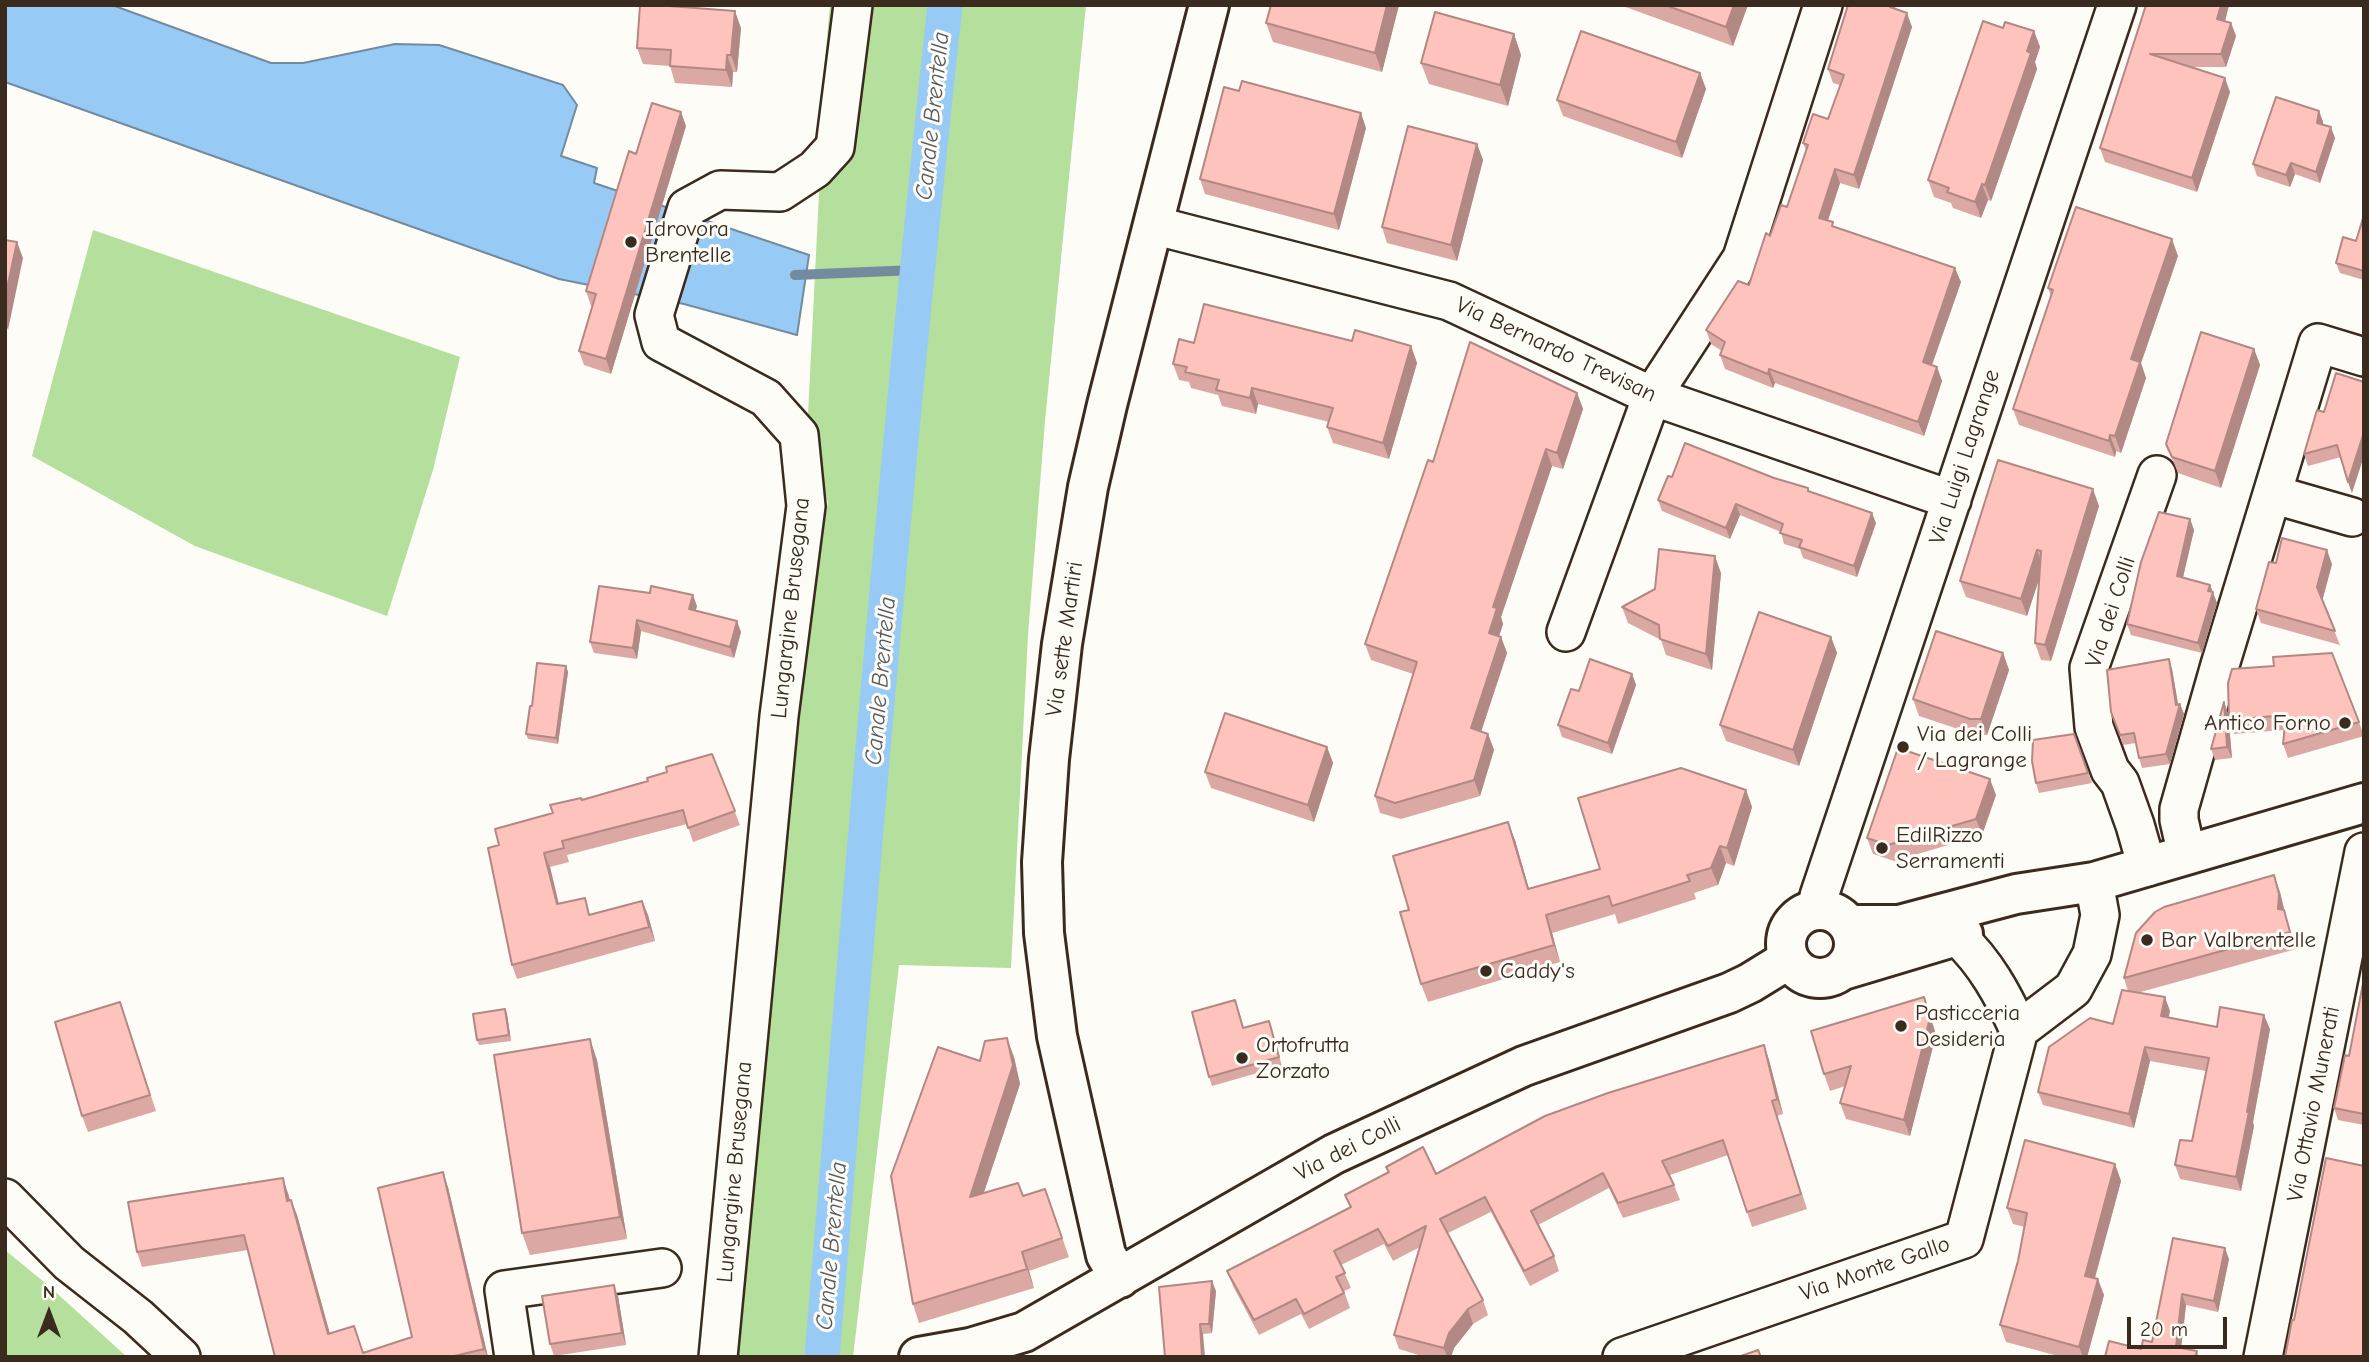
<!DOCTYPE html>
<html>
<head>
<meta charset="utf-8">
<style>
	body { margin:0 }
	#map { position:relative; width:2369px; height:1362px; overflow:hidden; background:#fdfcf7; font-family:"Comic Neue",sans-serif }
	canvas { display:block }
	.frame { position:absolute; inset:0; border:7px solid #3b2a1e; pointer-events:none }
	.north { position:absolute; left:14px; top:1278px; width:70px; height:70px; -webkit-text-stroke:5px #fdfcf7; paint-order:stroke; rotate:0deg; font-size:19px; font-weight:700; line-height:28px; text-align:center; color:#3b2a1e }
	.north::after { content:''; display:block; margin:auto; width:24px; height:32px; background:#3b2a1e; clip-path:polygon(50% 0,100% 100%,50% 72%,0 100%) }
	.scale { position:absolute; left:2127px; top:1317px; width:100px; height:32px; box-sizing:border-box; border:4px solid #3b2a1e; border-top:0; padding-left:9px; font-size:21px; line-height:24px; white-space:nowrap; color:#3b2a1e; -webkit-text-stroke:5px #fdfcf7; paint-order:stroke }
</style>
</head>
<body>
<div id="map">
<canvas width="2369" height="1362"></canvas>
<div class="frame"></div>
<div class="north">N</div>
<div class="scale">20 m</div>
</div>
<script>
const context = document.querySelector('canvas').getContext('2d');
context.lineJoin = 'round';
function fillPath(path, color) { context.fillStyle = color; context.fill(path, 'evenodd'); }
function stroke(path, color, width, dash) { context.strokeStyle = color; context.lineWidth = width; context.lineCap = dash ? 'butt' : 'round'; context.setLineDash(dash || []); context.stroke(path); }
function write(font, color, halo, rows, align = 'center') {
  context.font = font + ' "Comic Neue",sans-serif'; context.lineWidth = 6; context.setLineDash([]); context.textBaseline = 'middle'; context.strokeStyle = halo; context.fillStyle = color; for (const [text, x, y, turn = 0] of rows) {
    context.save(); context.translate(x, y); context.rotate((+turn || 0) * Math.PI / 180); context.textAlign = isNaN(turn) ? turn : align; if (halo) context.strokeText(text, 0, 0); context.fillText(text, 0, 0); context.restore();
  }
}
fillPath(new Path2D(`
	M830 5H1086L1045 421 1028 635 1011 968 899 965 853 1357H705L798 689 828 502 807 435 819 194 821 102Z
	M93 230 460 357 433 470 387 616 195 546 32 456Z
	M5 1250 50 1287 127 1357H5Z`), '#b4df9c');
const water = new Path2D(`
	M5 5H112L271 63H303L395 44 439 45 563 85 577 105 561 156 597 168 594 183 809 255 797 335 684 304 559 279 5 82Z`);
fillPath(water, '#97cbf5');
stroke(water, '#728b9f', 2);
stroke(new Path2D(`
	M795 275 916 270`), '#728b9f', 10);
stroke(new Path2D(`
	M822 1357C859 906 896 455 945 5`), '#97cbf5', 35);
const street = new Path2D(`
	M1153 225 1449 301 1652 396 1952 500
	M2272 494 2352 517
	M1566 632 1652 396 1742 258 1823 5
	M2187 855 2179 820V809L2220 665 2318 343 2364 357
	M2147 867 2135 825 2120 783 2110 770 2094 727 2089 668 2157 475
	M1818 909 1819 896 2117 5
	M1957 936C1986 963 2003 995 2019 1030L2073 989 2092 954 2100 915 2094 882
	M5 1198 69 1263 138 1317 181 1357
	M514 1357 504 1290 662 1268
	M718 1357 779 716 806 506 799 435 766 398 661 342 654 315 687 208 720 190 780 192 815 169 835 147 853 5
	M1622 1357 1964 1239 2019 1030
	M2263 1357 2364 852`);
const secondary = new Path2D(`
	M1786 944a34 34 0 1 1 68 0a34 34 0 1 1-68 0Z
	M1849 925H1899L2016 894 2094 882 2364 803
	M1843 970 1963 934
	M1120 1278 1106 1255 1057 1036 1044 933 1042 862 1049 759 1062 644 1088 487 1107 405 1209 5
	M919 1357 970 1348 1024 1332 1334 1154 1524 1066 1729 993 1750 983 1789 959`);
stroke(street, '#3b2a1e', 42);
stroke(secondary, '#3b2a1e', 44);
stroke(street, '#fdfcf7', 37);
stroke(secondary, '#fdfcf7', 38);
fillPath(new Path2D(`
	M1271 5H1399L1382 72 1273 42 1266 23Z
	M1620 5H1748L1733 46Z
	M1853 5H1895L1896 10 1912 27 1859 189 1840 183 1828 221 1835 227 1961 282 1932 365 1937 367 1942 381 1924 436 1775 383 1773 388 1725 369 1720 355 1722 351 1711 344 1706 330 1749 285 1770 236 1787 207 1806 150 1803 143 1828 119 1840 85 1833 83 1828 69Z
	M2146 5H2229L2225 21 2231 23 2236 36 2226 67H2192L2230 92 2197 192 2105 162 2100 148Z
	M741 28 737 72H733L732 87 675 83 670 66 643 64 637 48Z
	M2003 28 2034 31 2040 47 2035 62 2037 69 1991 201 1988 200 1981 218 1953 208 1951 203 1934 197 1928 180Z
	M1514 34 1521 55 1508 106 1429 84 1421 63Z
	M1700 73 1706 89 1682 158 1563 116 1557 100Z
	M2319 111 2323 122V125L2335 138 2320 183 2295 174 2290 187 2257 176 2253 164Z
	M686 126 611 374 584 365 579 351 592 306H591L586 291 636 154Z
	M1366 128 1339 230 1205 194 1200 179Z
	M1477 144 1483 160 1457 261 1387 243 1382 227Z
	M2364 215V280L2340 273 2336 263 2356 241Z
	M2178 256 2141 363 2146 378 2121 453 2116 451 2115 457 2019 425 2013 409 2051 296 2048 288Z
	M1194 343 1411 346 1417 363 1389 459 1333 443 1327 427 1329 422 1258 404 1256 414 1222 406 1218 395 1191 388 1189 382 1179 380 1173 364Z
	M2254 349 2260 365 2221 488 2178 473 2166 444Z
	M2336 373 2352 493 2341 457 2308 466 2304 454 2324 412Z
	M1577 393 1583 409 1563 469 1552 466 1501 617 1503 624 1499 636 1501 637 1507 653 1481 732 1488 734 1494 750 1480 796 1401 819 1380 813 1375 796 1413 674 1371 660 1365 644 1433 462Z
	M1672 477 1774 478 1808 488 1810 492 1876 523 1857 577 1803 558 1800 549 1784 544 1781 532 1740 515 1730 539 1662 511 1658 500Z
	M2099 506 2051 661 2041 660 2035 643 2039 579 2027 616 1966 597 1960 581Z
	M2190 519 2194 530 2183 577 2210 585 2217 603 2202 653 2131 635 2127 624Z
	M2276 563 2332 564 2322 600 2340 645 2261 623 2256 609Z
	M1721 573 1712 670 1666 655 1661 640 1628 623 1622 607Z
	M599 586 697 606 695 610 741 632 734 658 641 631 637 659 594 653 590 642Z
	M1831 637 1837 653 1799 766 1726 741 1720 725Z
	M2003 653 2009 670 1987 735H1976L1919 716 1913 699Z
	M2169 659 2172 669 2178 705 2180 704 2184 714 2170 764 2142 768 2139 758 2136 743 2123 745 2111 712Z
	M566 666 568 672 558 744 528 739 526 734 532 706Z
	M1632 674 1636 685 1612 754 1562 737 1558 725Z
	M2228 683 2359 722 2364 736 2288 758 2283 744 2284 730 2234 734 2229 720Z
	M2228 713 2232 758 2215 760 2211 749Z
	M2074 734 2092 783 2039 793 2036 783Z
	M1327 747 1333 763 1314 822 1211 788 1205 772Z
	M712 754 740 825 693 842 687 824 567 855 569 862 550 867 559 904 591 915 642 901 648 915 655 941 517 979 512 965 499 845 582 800 648 781Z
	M1746 790 1752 807 1734 866 1726 863 1718 885 1694 893 1696 899 1618 924 1615 914 1552 933 1560 962 1428 1002 1421 984 1409 910 1515 840 1529 889 1600 869Z
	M1996 795 1982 835 1894 861 1873 854 1867 838Z
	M2280 892 2285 913 2296 949 2137 993 2170 1011 2168 1018 2217 1027 2270 1029 2253 1122 2254 1126 2241 1191 2180 1179 2175 1165 2192 1141 2206 1071 2150 1061 2134 1128 2043 1105 2038 1092 2113 1024 2128 991 2124 978Z
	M2364 978V1125L2338 1120 2334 1108 2349 1056Z
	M120 1002 156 1111 88 1132 82 1116Z
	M505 1009 507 1014 511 1041 479 1045 477 1040Z
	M1238 1009 1244 1028 1269 1021 1282 1066 1212 1086 1209 1077Z
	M1930 1013 1936 1035 1910 1136 1846 1119 1840 1103 1845 1086 1830 1091 1824 1074Z
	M1764 1045 1769 1060 1783 1114 1777 1116 1807 1209 1752 1227 1728 1155 1670 1175 1680 1200 1623 1218 1609 1188 1538 1225 1554 1256 1559 1271 1530 1286 1491 1212 1448 1233 1483 1300 1488 1315 1473 1324 1454 1348 1451 1357H1425L1399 1349 1394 1335 1420 1247 1393 1261 1384 1244 1341 1265 1351 1288 1344 1291 1350 1308 1309 1329 1301 1314 1259 1335 1233 1286 1227 1271 1350 1208 1345 1195 1388 1173 1386 1167 1436 1174Z
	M1014 1057 1020 1084 984 1192 1023 1196 1045 1189 1069 1257 1029 1271 1034 1288 919 1323 913 1304 980 1061Z
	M597 1060 627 1239 530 1255 522 1233Z
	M2115 1164 2121 1181 2095 1278 2104 1295 2087 1357H2062L2006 1342 2000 1325 2018 1261 2025 1227 2013 1224 2007 1208Z
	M448 1187 488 1357H275L248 1250 142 1267 137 1252 288 1193 290 1200H291L297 1215 329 1333 363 1353 412 1337Z
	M2173 1238 2229 1259 2218 1312 2186 1305 2181 1348 2197 1351 2199 1357H2105L2141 1349 2152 1342Z
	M1216 1291 1212 1333 1203 1334 1165 1357Z
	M618 1296 626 1345 554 1356 550 1344Z`), '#dba8a3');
fillPath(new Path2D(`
	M1387 5H1399L1382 72 1375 53Z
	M1734 5H1748L1733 46 1726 27Z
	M2221 5H2229L2222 33 2217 19Z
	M735 11 741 28 737 72 731 55Z
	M1907 13 1912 27 1859 189 1854 175Z
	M2231 23 2236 36 2226 67 2221 54Z
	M2034 31 2040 47 2035 62 2037 69 1991 201 1985 185Z
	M1514 34 1521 55 1508 106 1500 85Z
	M727 55 733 72 732 87 726 70Z
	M1700 73 1706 89 1682 158 1676 142Z
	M2225 78 2230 92 2197 192 2192 178Z
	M2319 111 2323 122 2321 135 2317 123Z
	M681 112 686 126 611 374 606 359Z
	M1361 113 1366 128 1339 230 1334 214Z
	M2331 127 2335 138 2320 183 2316 172Z
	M1477 144 1483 160 1457 261 1451 245Z
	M2291 163 2295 174 2290 187 2286 175Z
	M1835 169 1840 183 1824 232 1819 218Z
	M1982 184 1988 200 1981 218 1975 202Z
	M2172 239 2178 256 2141 363 2146 378 2121 453 2115 436 2131 359Z
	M17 242 23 258 8 330 5 322V298Z
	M1955 268 1961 282 1928 376 1923 362Z
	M1411 346 1417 363 1389 459 1383 443Z
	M2254 349 2260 365 2221 488 2215 471Z
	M1937 367 1942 381 1924 436 1918 422Z
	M1769 369 1775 383 1773 388 1768 374Z
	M1252 388 1258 404 1256 414 1250 398Z
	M1577 393 1583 409 1563 469 1557 453Z
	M2364 432V456L2352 493 2348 482Z
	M2110 435 2116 451 2115 457 2109 441Z
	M1546 449 1552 466 1501 617 1503 624 1495 649 1489 633 1493 607Z
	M2093 489 2099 506 2051 661 2045 645Z
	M1736 504 1740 515 1730 539 1726 528Z
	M1872 513 1876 523 1857 577 1854 566Z
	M2190 519 2194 530 2181 586 2177 576Z
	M2037 550 2043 567 2027 616 2021 599Z
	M2327 550 2332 564 2322 602 2317 587Z
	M1715 556 1721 573 1712 670 1706 654Z
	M2210 585 2217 603 2202 653 2198 643Z
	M693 595 697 606 693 620 689 609Z
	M637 620 641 631 637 659 633 648Z
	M737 621 741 632 734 658 730 647Z
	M1501 637 1507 653 1477 744 1471 728Z
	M1831 637 1837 653 1799 766 1793 750Z
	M2003 653 2009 670 1987 735 1981 719Z
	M2169 659 2172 669 2179 709 2180 704 2184 714 2170 764 2166 754 2176 705Z
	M566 666 568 672 558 744 556 738Z
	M1632 674 1636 685 1612 754 1608 743Z
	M2224 702 2228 713 2232 758 2227 747Z
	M1488 734 1494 750 1480 796 1474 780Z
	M1327 747 1333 763 1314 822 1308 805Z
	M1990 779 1996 795 1982 835 1976 819Z
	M1746 790 1752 807 1734 866 1727 848Z
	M1508 822 1515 840 1534 907 1528 889Z
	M1720 846 1726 863 1718 885 1711 868Z
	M544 853 550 867 562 918 557 904Z
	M2274 875 2280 892 2285 913 2296 949 2290 932 2278 909Z
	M642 901 648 915 655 941 649 927Z
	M1546 915 1552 933 1560 962 1554 945Z
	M1924 997 1936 1035 1910 1136 1904 1120Z
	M2165 997 2170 1011 2166 1030 2161 1016Z
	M505 1009 507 1014 511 1041 509 1035Z
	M2264 1015 2270 1029 2253 1122 2254 1126 2241 1191 2236 1177Z
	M1007 1038 1014 1057 1020 1084 976 1216 970 1197Z
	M590 1039 597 1060 627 1239 620 1217Z
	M1764 1045 1769 1060 1783 1114 1777 1099Z
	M2145 1047 2150 1061 2134 1128 2129 1114Z
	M2115 1164 2121 1181 2091 1292 2085 1276Z
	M443 1172 448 1187 488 1357 484 1349Z
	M283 1178 288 1193 293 1216 287 1201Z
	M291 1200 297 1215 334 1348 328 1334Z
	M2225 1248 2229 1259 2218 1312 2214 1301Z
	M1022 1252 1029 1271 1034 1288 1027 1269Z
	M2098 1279 2104 1295 2087 1357H2083L2079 1347Z
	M1212 1281 1216 1291 1212 1333 1209 1324Z
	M614 1285 618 1296 626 1345 622 1333Z
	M2182 1294 2186 1305 2180 1357 2176 1347Z
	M1468 1309 1473 1324 1454 1348 1451 1357H1447L1444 1348 1449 1333Z
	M1200 1324 1203 1334 1205 1357H1202Z`), '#b28884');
const building = new Path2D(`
	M640 5H656L735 11 731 55H727L726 70 670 66 671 50 637 48Z
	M1271 5H1387L1375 53 1266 23Z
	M1665 5H1734L1726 27Z
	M1848 5 1853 6V5H1891L1890 7 1907 13 1854 175 1835 169 1819 218 1833 222 1832 226 1955 268 1923 362 1937 367 1918 422 1769 369 1768 374 1720 355 1725 342 1706 330 1738 281 1749 285 1766 233 1770 236 1781 205 1787 207 1808 145 1803 143 1813 114 1828 119 1844 75 1828 69Z
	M2146 5H2221L2217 19 2231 23 2221 54H2150L2225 78 2192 178 2100 148Z
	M1435 12 1514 34 1500 85 1421 63Z
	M1983 21 2003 28 2005 22 2034 31 2027 51 2031 53 1985 185 1982 184 1975 202 1947 192 1949 188 1928 180Z
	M1581 31 1700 73 1676 142 1557 100Z
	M1242 81 1361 113 1334 214 1200 179 1224 87 1239 91Z
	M2276 97 2319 111 2317 123 2331 127 2316 172 2291 163 2286 175 2253 164Z
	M652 103 681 112 606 359 579 351 596 294 586 291 629 151 636 154Z
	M1408 126 1477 144 1451 245 1382 227Z
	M2076 207 2172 239 2131 359 2140 362 2115 436 2110 435 2109 441 2013 409 2053 290 2048 288Z
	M2364 215V271L2336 263 2343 237 2356 241Z
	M5 240 17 242 5 298Z
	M1204 304 1352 341 1355 330 1411 346 1383 443 1327 427 1333 408 1252 388 1250 398 1216 390 1219 380 1185 372 1187 367 1173 364 1179 339 1194 343Z
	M2201 332 2254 349 2215 471 2172 457 2166 444Z
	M1470 342 1577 393 1557 453 1546 449 1493 607 1497 608 1489 633 1501 637 1471 728 1488 734 1474 780 1395 803 1375 796 1417 662 1365 644 1428 460 1433 462Z
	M2336 373 2364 382V432L2348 482 2337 445 2304 454 2317 410 2324 412Z
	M1685 443 1774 478 1808 488V491L1872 513 1854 566 1799 547 1802 540 1780 533 1783 524 1736 504 1726 528 1658 500 1668 476 1672 477Z
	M1998 460 2093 489 2045 645 2035 643 2041 551 2037 550 2021 599 1960 581Z
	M2159 512 2190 519 2177 576 2210 585 2208 591 2213 592 2198 643 2127 624 2141 562Z
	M2282 538 2327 550 2317 587 2335 631 2256 609 2269 562 2276 563Z
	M1659 549 1715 556 1706 654 1660 639 1659 625 1622 607 1655 589Z
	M599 586 650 593 651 586 693 595 689 609 737 621 730 647 637 620 633 648 590 642Z
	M1759 612 1831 637 1793 750 1720 725Z
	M1936 631 2003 653 1981 719H1970L1913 699Z
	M2332 653 2359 722 2283 744 2286 715 2229 720 2228 683 2232 669 2274 666 2273 657Z
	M1590 659 1632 674 1608 743 1558 725 1571 689 1579 691Z
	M2169 659 2176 705 2180 704 2166 754 2139 758 2134 733 2120 735 2111 712 2107 670Z
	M537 663 566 666 556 738 526 734 530 706H532Z
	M2224 702 2227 747 2211 749Z
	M1225 713 1327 747 1308 805 1205 772Z
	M2074 734 2088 773 2036 783 2032 761 2033 740Z
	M1898 748 1990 779 1976 819 1888 845 1867 838Z
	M712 754 735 811 688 828 683 810 562 841 564 848 544 853 557 904 585 898 589 915 642 901 649 927 512 965 488 848 499 845 495 829 553 813 550 805 581 798 582 800 648 781 647 778 667 772 666 767Z
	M1681 768 1746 790 1727 848 1720 846 1711 868 1687 875 1690 881 1612 906 1609 896 1546 915 1554 945 1421 984 1400 912 1409 910 1393 856 1508 822 1528 889 1600 869 1578 798Z
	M2274 875 2279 894 2278 909 2284 910 2290 932 2124 978 2136 933 2155 912 2164 907Z
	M2364 978V1114L2334 1108 2345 1055 2349 1056Z
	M2122 990 2165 997 2161 1016 2217 1027 2220 1007 2264 1015 2247 1112H2249L2236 1177 2175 1165 2180 1140 2192 1141 2209 1058 2145 1047 2129 1114 2038 1092 2049 1047 2090 1018 2113 1024Z
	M1924 997 1930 1018 1904 1120 1840 1103 1851 1066 1824 1074 1811 1031Z
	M1235 1000 1243 1028 1269 1021 1279 1057 1209 1077 1192 1012Z
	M120 1002 150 1095 82 1116 55 1022Z
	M505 1009 509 1035 477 1040 473 1014Z
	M1007 1038 1013 1065 970 1197 1018 1183 1023 1196 1045 1189 1062 1238 1022 1252 1027 1269 913 1304 891 1176 938 1047 980 1061 985 1041Z
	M590 1039 620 1217 522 1233 494 1055Z
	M1764 1045 1777 1099 1772 1101 1801 1194 1747 1212 1723 1140 1662 1161 1674 1185 1618 1203 1603 1173 1531 1211 1554 1256 1524 1271 1485 1197 1440 1219 1483 1300 1468 1309 1449 1333 1444 1348 1394 1335 1426 1226 1388 1246 1378 1229 1334 1251 1345 1273 1336 1277 1344 1293 1304 1314 1296 1299 1254 1320 1227 1271 1351 1207 1345 1195 1389 1172 1386 1167 1423 1147 1436 1174 1545 1116 1608 1093Z
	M2025 1140 2115 1164 2085 1276 2098 1279 2079 1347 2000 1325 2018 1261 2027 1213 2007 1208Z
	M2326 1158 2364 1166V1357H2285L2292 1320H2294Z
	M443 1172 484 1349 450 1357H275L244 1235 137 1252 128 1202 283 1178 287 1201 291 1200 328 1334 354 1326 363 1353 412 1337 378 1188Z
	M2173 1238 2225 1248 2214 1301 2182 1294 2176 1347 2197 1351 2195 1357H2105L2109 1341 2141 1349 2143 1340 2152 1342Z
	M1212 1281 1209 1324H1200L1202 1357H1165L1159 1287Z
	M614 1285 622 1333 550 1344 542 1296Z
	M1758 1350 1761 1357H1738Z`);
fillPath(building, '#ffc3bd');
stroke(building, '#b28884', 2);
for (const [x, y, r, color] of [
	[631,242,7,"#3b2a1e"],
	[2345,723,7,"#3b2a1e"],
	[1903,747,7,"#3b2a1e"],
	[1882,848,7,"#3b2a1e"],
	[2147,940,7,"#3b2a1e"],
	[1486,971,7,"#3b2a1e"],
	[1901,1026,7,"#3b2a1e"],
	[1242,1058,7,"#3b2a1e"]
]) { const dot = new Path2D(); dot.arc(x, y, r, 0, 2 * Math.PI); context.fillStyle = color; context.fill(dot); stroke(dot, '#fdfcf7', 2.5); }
write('23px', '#3b2a1e', '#fdfcf7', [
	["Idrovora",645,229],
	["Brentelle",645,255],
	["Antico Forno",2331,723,"right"],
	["Via dei Colli",1917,734],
	["/ Lagrange",1917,760],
	["EdilRizzo",1896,835],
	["Serramenti",1896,861],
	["Bar Valbrentelle",2161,940],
	["Caddy's",1500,971],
	["Pasticceria",1915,1013],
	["Desideria",1915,1039],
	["Ortofrutta",1256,1045],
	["Zorzato",1256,1071]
], 'left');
write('23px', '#3b2a1e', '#fdfcf7', [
	["Via Bernardo Trevisan",1556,350,25],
	["Via Luigi Lagrange",1965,457,-72],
	["Lungargine Brusegana",791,608,-84],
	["Via dei Colli",2111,612,-72],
	["Via sette Martiri",1065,639,-82],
	["Via Ottavio Munerati",2314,1104,-79],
	["Via dei Colli",1348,1149,-27],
	["Lungargine Brusegana",735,1172,-85],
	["Via Monte Gallo",1875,1269,-19]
]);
write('italic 24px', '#575a5e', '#fdfcf7', [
	["Canale Brentella",933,116,-84],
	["Canale Brentella",881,681,-85],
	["Canale Brentella",832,1246,-85]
]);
</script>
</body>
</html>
